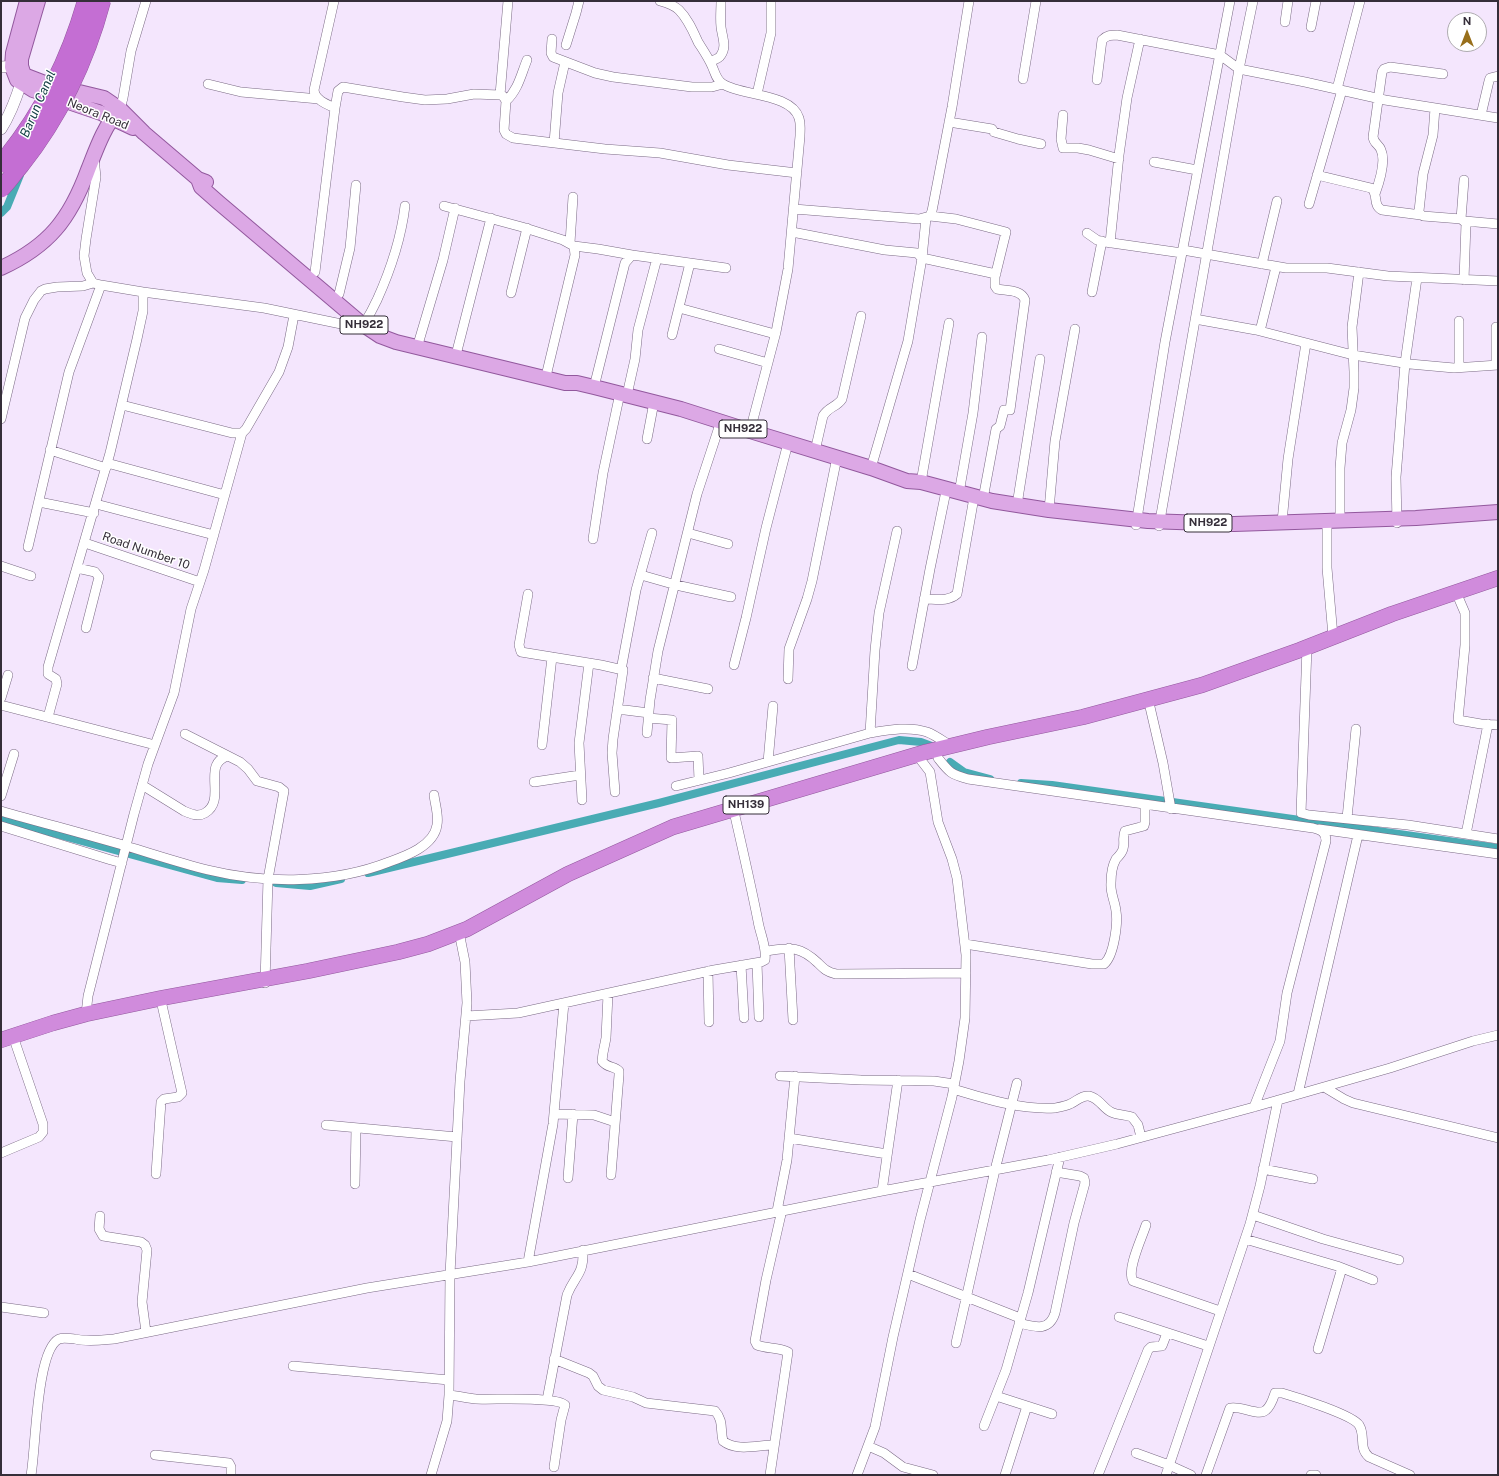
<!DOCTYPE html>
<html>
<head>
<meta charset="utf-8">
<style>
	body { margin:0 }
	#map { position:relative; width:1499px; height:1476px; overflow:hidden; background:#f4e6fd; font-family:"Public Sans",sans-serif }
	canvas { display:block }
	.frame { position:absolute; inset:0; border:2px solid #352e39; pointer-events:none }
	.north { position:absolute; left:1447px; top:12px; width:40px; height:40px; box-sizing:border-box; background:#fff; border:1px solid #aeabb0; border-radius:50%; rotate:0deg; font-size:11px; font-weight:700; line-height:16px; text-align:center; color:#352e39 }
	.north::after { content:''; display:block; margin:auto; width:14px; height:18px; background:#986f1b; clip-path:polygon(50% 0,100% 100%,50% 72%,0 100%) }
</style>
</head>
<body>
<div id="map">
<canvas width="1499" height="1476"></canvas>
<div class="frame"></div>
<div class="north">N</div>
</div>
<script>
const context = document.querySelector('canvas').getContext('2d');
context.lineJoin = 'round';
function stroke(path, color, width, dash) { context.strokeStyle = color; context.lineWidth = width; context.lineCap = dash ? 'butt' : 'round'; context.setLineDash(dash || []); context.stroke(path); }
function write(font, color, halo, rows, align = 'center') {
  context.font = font + ' "Public Sans",sans-serif'; context.lineWidth = 3; context.setLineDash([]); context.textBaseline = 'middle'; context.strokeStyle = halo; context.fillStyle = color; for (const [text, x, y, turn = 0] of rows) {
    context.save(); context.translate(x, y); context.rotate((+turn || 0) * Math.PI / 180); context.textAlign = isNaN(turn) ? turn : align; if (halo) context.strokeText(text, 0, 0); context.fillText(text, 0, 0); context.restore();
  }
}
stroke(new Path2D(`
	M1 213 7 207 20 175
	M950 762 964 772 990 779
	M1021 783 1052 785 1498 848
	M1 819 217 878 242 880
	M368 873 659 803 899 740 921 742 937 748
	M276 883 310 886 341 879`), '#49abb4', 8);
const minor = new Path2D(`
	M334 1 314 90C315 100 326 104 335 108
	M660 1C667 3 674 5 679 10 688 19 693 31 698 42 703 50 708 57 712 66 715 72 716 80 723 84 741 96 791 93 799 118 801 124 800 130 800 136L788 269 776 332 750 431
	M1285 22 1288 1
	M1311 27 1316 1
	M552 39 551 53 553 57 595 73 613 77 692 87H712L723 84
	M566 45 576 13 579 1
	M710 61C714 60 719 59 721 55 727 47 722 36 721 27 720 18 721 10 721 1
	M1023 79 1036 1
	M1097 80 1102 40C1107 35 1111 35 1117 35L1220 55 1239 69 1305 82 1385 100 1498 118
	M208 84 241 92 319 99
	M1337 89 1360 1
	M757 94 771 33V1
	M500 95 508 1
	M506 101C518 90 521 75 527 60
	M1435 108 1433 135 1423 174 1419 211V213L1423 216 1461 219 1466 223 1464 280
	M120 109 123 98 131 51 146 1
	M1063 115 1061 139 1063 148H1078L1089 150 1119 159
	M1481 115 1489 81 1490 78 1498 76
	M949 122 992 129 994 132 1018 139 1041 144
	M554 143 558 93 565 62
	M94 158 96 177 86 239 84 256 87 273 93 283 101 285 143 292 264 308 351 326C355 326 359 326 362 324 369 319 373 307 377 300 391 269 401 239 405 206
	M1154 162 1197 170
	M1317 175 1371 188C1379 194 1372 205 1382 210L1421 215
	M1375 194C1379 183 1386 161 1381 150 1379 144 1374 144 1373 137L1382 72 1384 69 1390 67 1443 74
	M1309 204 1342 90
	M444 206 522 227 563 240 574 246 575 255 547 372
	M794 209 919 219 930 216 932 211 952 107 969 1
	M930 216 956 219 1006 232 995 277V286L997 289C1006 291 1021 289 1025 300L1010 410H1004L1000 426 996 429 983 499
	M1461 219 1464 180
	M1465 221 1498 224
	M792 232 885 250 917 253 922 258 996 274
	M1087 233 1097 240 1105 242 1182 253
	M570 243 573 197
	M1110 243 1119 155 1127 98 1140 39
	M574 246 598 249 632 255
	M1183 250 1286 268H1327L1388 276 1498 281
	M1262 264 1277 201
	M315 272 335 108 338 91 343 87 403 97 425 100 447 99 474 94 500 95 503 96 506 101 504 130 506 134 513 138 605 149 660 153 728 165 797 173
	M1092 292 1102 241
	M511 293 527 228
	M339 294 350 248 356 185
	M679 308 775 334
	M1195 319 1256 330 1353 355 1410 364 1454 368 1498 365
	M1459 321V367
	M1260 331 1276 267
	M672 335 690 263
	M419 341 443 260 455 208
	M719 349 768 363
	M457 351 491 218
	M1496 365V327
	M594 387 625 263 632 255 726 268
	M627 395 635 359 638 330 657 258
	M122 405 232 433H242L246 429 279 372 288 347 294 315
	M1 419 25 318 34 300 41 291 45 289 57 287 83 286 93 283
	M647 439 654 402
	M50 450 106 468
	M815 451 823 416C828 407 837 407 842 399L861 316
	M107 463 225 495
	M871 468 908 341 922 258 926 218
	M921 482 949 323
	M959 493 973 413 982 337
	M39 502 94 513
	M96 504 214 535
	M1017 505 1040 359
	M1049 510 1055 441 1075 329
	M1340 520V468L1342 443 1351 410 1354 388V372L1352 327 1359 272
	M1282 522 1288 459 1306 343
	M1397 523 1396 477 1399 440 1405 363 1417 278
	M1136 525 1165 342 1230 1
	M1159 526 1239 69 1253 1
	M1327 526V568L1333 636
	M688 533 728 544
	M593 539 603 473 620 393
	M85 543 200 582
	M28 547 69 372 101 285
	M1 566 31 576
	M77 568 95 572 99 577 86 628
	M641 575 676 585 731 597
	M528 594 519 645 521 652 601 665 623 670 613 739 612 753 615 792
	M924 599C936 599 948 602 957 594L973 503
	M1459 599 1465 613V645L1458 720 1481 724 1498 725
	M1307 647 1301 813 1309 815 1408 825 1498 839
	M734 665 746 618 766 528 788 443
	M912 666 930 569 945 496
	M621 670 636 590 652 533
	M653 678 708 689
	M788 679 789 649 807 599 812 581 837 457
	M1 698 8 675
	M1 705 155 745
	M1150 707 1163 763 1171 809
	M617 709 649 713
	M48 717 57 684 56 679 48 674V667L110 453 137 339 143 311V292
	M648 718 672 720 671 758 698 756 699 780
	M647 733 650 700 658 651 697 494 721 421
	M870 733 875 650 879 613 897 531
	M185 734 240 762 248 769 257 781 279 787 284 791 268 879 265 983
	M542 745 552 657
	M938 758C949 772 950 774 968 779L1313 828C1321 830 1326 832 1326 841L1287 993 1280 1041 1254 1107
	M768 762 773 706
	M534 782 580 775
	M142 785 184 811C191 814 198 817 205 813 222 803 211 781 216 766 218 761 222 758 227 756
	M676 786 729 773 870 733C888 730 909 726 927 732 935 735 943 741 951 746
	M1 796 14 754
	M582 800 579 743 589 663
	M1 811C43 823 85 834 126 846 153 854 180 863 208 870 266 884 333 884 389 862 406 856 434 846 437 825 439 816 435 804 434 795
	M1347 818 1356 729
	M1 826 111 860 122 863
	M1319 829 1498 854
	M1466 834 1488 724
	M965 944 1092 964H1104C1114 956 1118 923 1116 911 1115 901 1110 893 1111 883 1111 876 1112 866 1116 859 1119 856 1122 853 1123 849 1125 843 1122 837 1125 831L1144 826 1145 822V805
	M789 948 793 1020
	M766 951C789 948 799 945 818 963 824 969 827 972 836 974L966 973
	M757 963 759 1017
	M741 965 744 1018
	M708 971 709 1022
	M608 994 606 1038 603 1053 602 1061C607 1068 614 1066 619 1071V1075L611 1175
	M86 1014 88 996 134 814 148 764 174 693 191 609 204 570 242 433
	M466 1016 518 1013 714 970 761 962 765 960C767 947 760 934 758 921 751 886 743 851 735 816
	M780 1076 861 1080 934 1081 954 1084
	M1324 1087 1344 1099 1353 1103 1498 1138
	M953 1089C987 1099 1020 1110 1055 1108 1060 1107 1066 1106 1070 1104 1077 1101 1081 1095 1089 1096 1099 1098 1103 1108 1111 1112 1117 1115 1126 1115 1132 1117L1138 1125 1141 1137
	M1298 1094 1358 835
	M554 1114 594 1115 615 1122
	M326 1125 457 1137
	M789 1138 887 1154
	M1 1153 39 1137 43 1132V1124L15 1042
	M1263 1169 1313 1179
	M156 1174 161 1102 164 1099 178 1097 182 1093 162 1005
	M568 1178 573 1114
	M355 1184 356 1128
	M882 1191 898 1080
	M777 1211 787 1160 795 1076
	M1253 1215 1323 1239 1399 1260
	M100 1216 99 1229 103 1236 141 1242 145 1245 147 1250 142 1302 146 1332
	M1146 1225C1142 1238 1126 1270 1133 1281L1220 1311
	M1245 1239 1337 1266 1373 1280
	M528 1262 553 1124 564 1003
	M908 1274 1020 1318
	M1 1307 44 1313
	M1119 1317 1208 1346
	M1019 1323C1035 1327 1049 1332 1055 1313L1074 1223 1085 1183 1084 1178 1080 1176 1056 1172
	M956 1343 995 1170 1017 1083
	M1318 1349 1342 1268
	M554 1359 589 1373 593 1376 598 1386 603 1390 633 1397 646 1403 715 1411C724 1421 720 1430 723 1441 737 1452 758 1445 774 1445
	M293 1366 449 1380
	M449 1395C458 1396 467 1398 476 1399 492 1400 556 1396 565 1405L561 1420 554 1467
	M996 1396 1052 1414
	M547 1400 567 1295C575 1275 584 1275 583 1250
	M984 1426 1006 1370 1028 1293 1060 1157
	M868 1446 884 1453 903 1467 933 1475
	M1136 1453 1169 1465 1191 1475
	M155 1455 229 1463 231 1467V1475
	M31 1475C36 1449 36 1350 59 1339 64 1337 70 1339 75 1339 88 1342 101 1340 114 1339L367 1288 528 1262 882 1191 1048 1160 1117 1144 1254 1107 1390 1068 1473 1041 1498 1035
	M431 1475 447 1421 449 1395 450 1274 460 1081 467 1003 465 962 459 932
	M770 1475 788 1352C778 1347 767 1349 757 1345L755 1341 766 1280 782 1210
	M857 1475 875 1427 893 1337 920 1220 952 1097 959 1061 965 1018 966 955 957 878 952 859 938 822 930 772 917 755
	M1005 1475 1027 1406
	M1098 1475 1148 1350 1151 1347 1162 1346 1167 1333
	M1166 1475 1250 1224 1260 1186 1278 1100
	M1206 1475 1230 1408C1240 1405 1259 1417 1266 1410 1271 1406 1273 1399 1275 1393H1282C1296 1397 1353 1415 1359 1425 1366 1436 1358 1447 1369 1457L1410 1475
	M1311 1475H1316`);
const tertiary = new Path2D(`
	M1 67 20 66
	M1 129C10 115 16 99 21 83`);
const primary = new Path2D(`
	M27 1 13 53 12 67 17 80 33 90 101 113 133 128
	M38 1 21 59V66L24 75 50 85 104 98 120 109 144 133 198 179 206 182
	M198 179 201 187 218 202 362 324 380 336 396 342 565 383H577L594 387 681 409 750 431 871 468 907 481 921 482 992 501 1049 510 1148 521 1234 524 1416 518 1498 512
	M1 268C49 246 70 219 88 170 96 150 104 126 119 110`);
const trunk = new Path2D(`
	M1 1040 53 1023 86 1014 162 998 308 971 398 952 428 944 467 929 568 874 673 827 926 752 988 737 1083 717 1202 685 1300 650 1392 614 1498 578`);
stroke(minor, '#7b6b85', 10);
stroke(tertiary, '#7b6b85', 12);
stroke(primary, '#92589d', 16);
stroke(trunk, '#92589d', 16);
stroke(minor, '#fff', 9);
stroke(tertiary, '#fff', 11);
stroke(primary, '#dca8e5', 14);
stroke(trunk, '#d08bdc', 15);
const motorwayBridge = new Path2D(`
	M1 164C41 116 69 61 86 1
	M1 189C8 182 14 173 21 165 59 117 86 61 102 1`);
stroke(motorwayBridge, '#92589d', 18, []);
stroke(motorwayBridge, '#c46ed3', 17);
for (const [x, y, w] of [
	[364,325,48],
	[743,429,48],
	[1208,523,48],
	[746,805,46]
]) { const box = new Path2D(); box.roundRect(x - w / 2, y - 9, w, 18, 3); context.fillStyle = '#fff'; context.fill(box); stroke(box, '#352e39', 1); }
write('bold 11px', '#352e39', null, [
	["NH922",364,325],
	["NH922",743,429],
	["NH922",1208,523],
	["NH139",746,805]
]);
write('12px', '#352e39', '#fff', [
	["Neora Road",98,114,22],
	["Road Number 10",146,551,19]
]);
write('italic 13px', '#164247', '#fff', [
	["Barun Canal",38,104,-67]
]);
</script>
</body>
</html>
